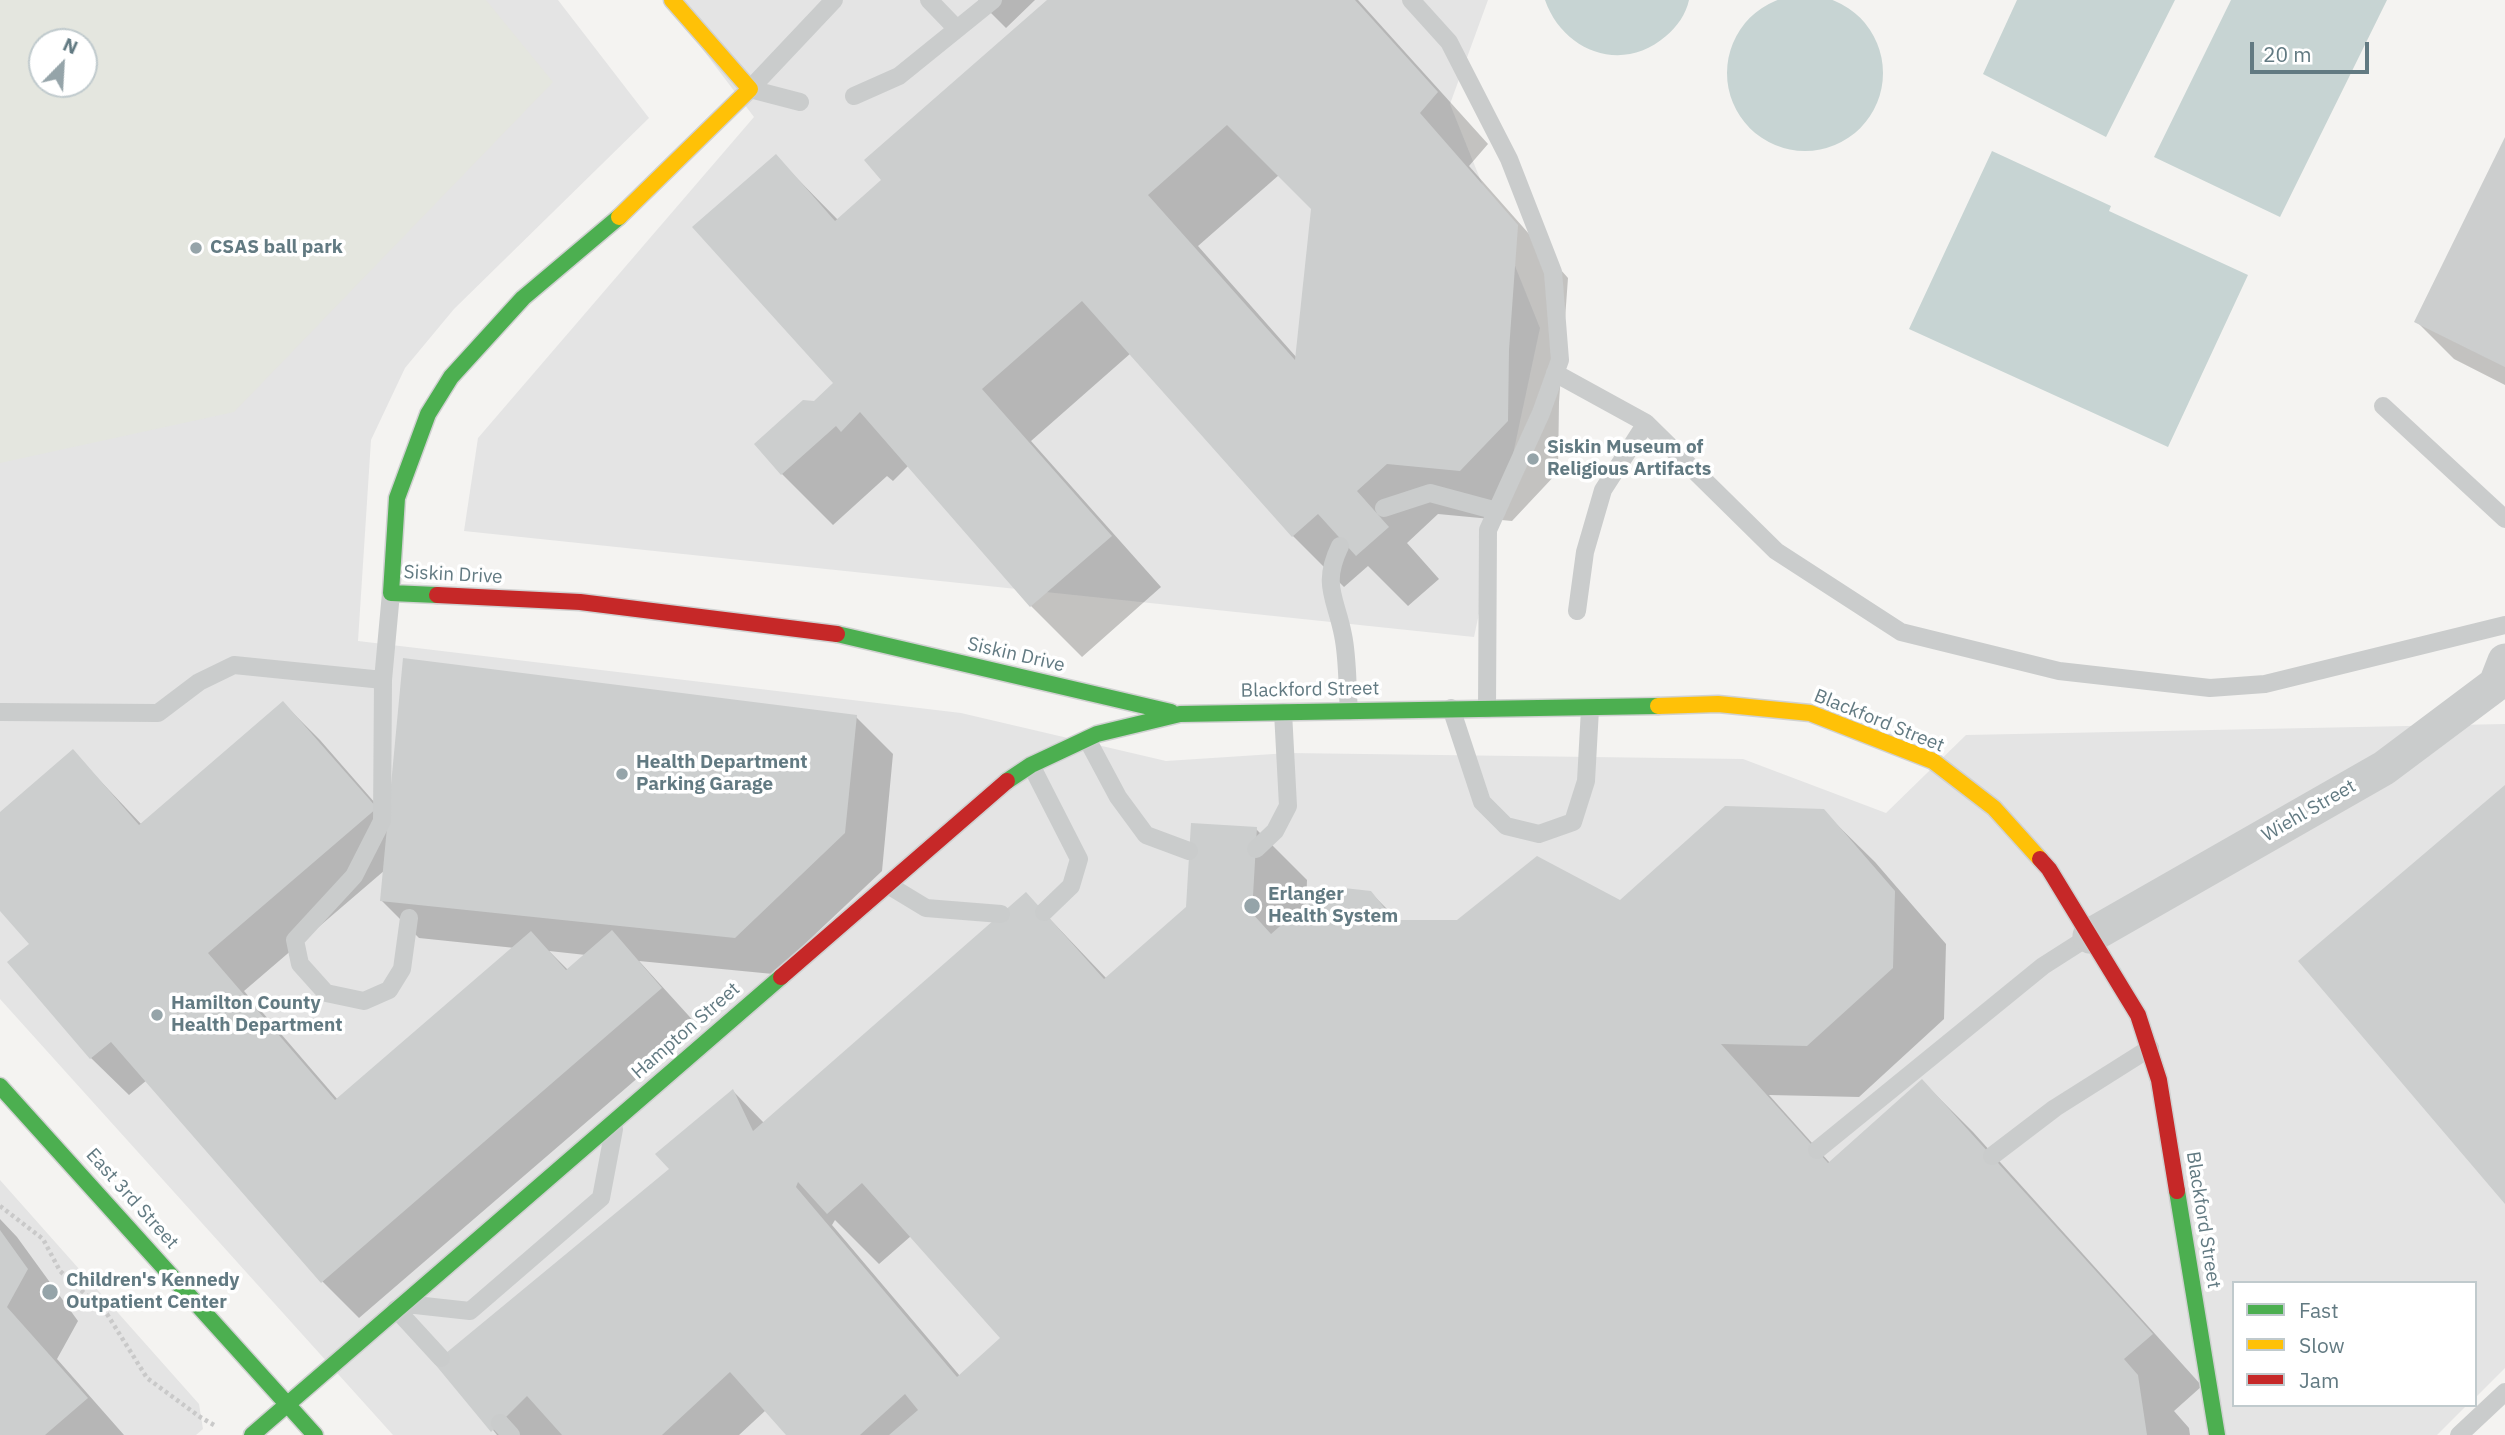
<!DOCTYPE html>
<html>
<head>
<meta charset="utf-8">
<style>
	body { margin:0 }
	#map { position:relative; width:2505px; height:1435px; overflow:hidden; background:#f4f3f1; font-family:"IBM Plex Sans",sans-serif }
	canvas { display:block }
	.legend { position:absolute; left:2232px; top:1281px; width:245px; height:126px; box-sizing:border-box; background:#fff; border:2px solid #c0cacd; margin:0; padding:9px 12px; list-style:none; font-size:21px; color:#627a82 }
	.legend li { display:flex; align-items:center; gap:14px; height:35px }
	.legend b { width:35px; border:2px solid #c0cacd }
	.north { position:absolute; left:28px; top:28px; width:70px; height:70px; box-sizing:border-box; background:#fff; border:2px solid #c0cacd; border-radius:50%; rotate:24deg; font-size:19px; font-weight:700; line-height:28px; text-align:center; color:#627a82 }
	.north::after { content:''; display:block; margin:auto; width:24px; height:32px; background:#95a4a9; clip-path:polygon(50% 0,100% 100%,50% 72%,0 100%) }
	.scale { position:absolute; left:2250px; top:42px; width:119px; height:32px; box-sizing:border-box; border:4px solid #627a82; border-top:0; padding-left:9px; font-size:21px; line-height:24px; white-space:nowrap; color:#627a82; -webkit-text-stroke:5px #fff; paint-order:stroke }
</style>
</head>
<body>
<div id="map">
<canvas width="2505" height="1435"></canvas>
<ul class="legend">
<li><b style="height:9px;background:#4caf50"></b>Fast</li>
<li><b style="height:9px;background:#ffc107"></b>Slow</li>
<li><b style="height:9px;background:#c62828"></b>Jam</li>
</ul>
<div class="north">N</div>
<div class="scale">20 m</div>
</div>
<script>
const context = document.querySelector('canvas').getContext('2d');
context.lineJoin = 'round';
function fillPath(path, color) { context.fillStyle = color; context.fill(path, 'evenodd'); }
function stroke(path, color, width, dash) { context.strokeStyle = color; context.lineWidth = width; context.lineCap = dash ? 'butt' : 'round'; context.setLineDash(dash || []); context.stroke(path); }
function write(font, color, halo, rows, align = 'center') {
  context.font = font + ' "IBM Plex Sans",sans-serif'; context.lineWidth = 7; context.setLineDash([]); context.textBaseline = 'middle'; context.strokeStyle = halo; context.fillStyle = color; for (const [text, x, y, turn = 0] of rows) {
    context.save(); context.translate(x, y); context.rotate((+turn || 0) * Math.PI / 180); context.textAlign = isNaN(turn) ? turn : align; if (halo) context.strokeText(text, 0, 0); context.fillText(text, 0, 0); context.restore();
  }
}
fillPath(new Path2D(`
	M0 0H558L649 118 454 309 405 368 371 440 358 641 961 713 1166 761 1289 753 1743 759 1886 813 1966 735 2505 724V1368L2475 1398V1283H2234V1405H2467L2437 1435H393L0 999ZM42 42H84V84H42Z
	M665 0H1488L1450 104 1540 328 1474 637 464 531 478 438 754 117Z
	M0 1180 199 1404 203 1429 196 1435H0Z`), '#e4e4e4');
fillPath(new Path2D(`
	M0 0H486L553 82 234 412 0 463ZM42 42H84V84H42Z`), '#e4e6df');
fillPath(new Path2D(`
	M1727 73a78 78 0 1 1 156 0a78 78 0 1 1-156 0Z
	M1545 0H1689C1686 14 1677 27 1666 36 1623 74 1563 52 1545 0Z
	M2017 0H2175L2106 137 1983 74Z
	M2231 0H2387L2280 217 2154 157Z
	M1992 151 2111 206 2109 211 2248 275 2168 447 1909 329Z`), '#c7d4d3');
fillPath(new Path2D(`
	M978 0H1035L1006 28Z
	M1049 0H1358L1488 144 1469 166 1568 278 1559 402 1558 472 1512 521 1438 514 1407 543 1439 579 1408 606 1368 566 1344 587 1293 536 1131 353 1031 441 1161 587 1082 657 1031 606 909 465 893 481 887 476 833 525 782 474 757 444 815 403 835 383 776 157 838 220 884 180ZM1279 175 1313 209 1297 358 1198 246Z
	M2505 141V385L2454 359 2417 322Z
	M283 703 320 740 389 819 856 717 893 754 882 871 773 974 639 961 698 1026 359 1318 322 1281 147 1080 129 1095 91 1058 9 963 31 944 0 908V814L73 752 142 825ZM385 870 382 901 419 938 515 948 338 1100 244 991ZM549 951 586 955 568 970Z
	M1823 811 1875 862 1946 944 1944 1019 1859 1097 1769 1095 1830 1163 1922 1081 1973 1132 2202 1386 2174 1411 2189 1428 2190 1435H789L766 1410 739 1435H497L493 1430 671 1169 733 1091 764 1123 1026 894 1107 979 1188 908 1256 829 1307 880 1306 906 1370 892 1399 921 1458 922 1620 903ZM835 1220 879 1264 911 1236 1002 1339 960 1376 832 1225Z
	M0 1219 17 1237 78 1321 57 1359 124 1435H0Z`), '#0003');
fillPath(new Path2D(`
	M1047 0H1355L1438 92 1420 113 1518 225 1509 350 1508 421 1460 471 1387 464 1357 491 1389 527 1356 556 1318 514 1292 537 1082 301 982 389 1112 536 1030 607 860 412 841 432 836 426 781 475 754 444 803 400 814 401 833 383 692 227 776 154 835 221 881 180 864 160ZM1227 125 1311 209 1295 360 1148 195Z
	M2505 137V367L2414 322Z
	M403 658 857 715 845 833 735 938 380 901Z
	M283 701 377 808 208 953 335 1100 531 931 566 970 612 930 662 988 321 1283 111 1042 90 1059 7 962 29 944 0 911V812L73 749 139 825Z
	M2505 785V1204L2298 961Z
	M1725 806 1824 809 1895 891 1893 968 1807 1046 1721 1044 1828 1163 1922 1079 2153 1334 2124 1359 2138 1375 2147 1435H889L918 1410 905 1394 860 1435H786L730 1372 662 1435H562L527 1396 491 1432 434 1363 669 1169 655 1154 733 1089 753 1131 1026 892 1104 979 1186 907 1191 823 1257 827 1252 913 1271 934 1326 886 1371 891 1394 920H1457L1537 856 1620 900ZM798 1182 827 1214 862 1183 1000 1338 957 1377 796 1187Z
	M0 1230 28 1269 7 1307 88 1398 45 1435H0Z`), '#cccece');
const fast = new Path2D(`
	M437 595 391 593 397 498 428 414 451 377 523 298 619 217
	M837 634 1171 712
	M1007 781 1031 765 1097 734 1180 714 1658 706
	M0 1086 315 1435
	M2177 1191 2217 1435
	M252 1435 781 977`);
const slow = new Path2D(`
	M619 217 750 89 672 0
	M1658 706 1718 704 1810 713 1933 761 1994 808 2040 859`);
const jam = new Path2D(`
	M437 595 580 602 837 634
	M2040 859 2049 869 2138 1015 2159 1080 2177 1191
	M781 977 1007 781`);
stroke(fast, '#d0d1d1', 19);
stroke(slow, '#d0d1d1', 19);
stroke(jam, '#d0d1d1', 19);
stroke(new Path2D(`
	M0 1206 43 1239 60 1271 107 1314 147 1378 200 1417 214 1425`), '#c9c9c9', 4.5, [3.5, 3.5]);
stroke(new Path2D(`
	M929 0 957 29
	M1411 0 1449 42 1509 159 1553 272 1560 360 1541 413 1488 530 1487 709
	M854 96 899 76 993 0
	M800 102 750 89 834 0
	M1555 373 1646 423 1603 490 1585 552 1577 611
	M2383 406 2505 519
	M1646 423 1776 551 1901 632 2059 671 2210 688 2265 684 2505 625
	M1384 508 1430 493 1497 511
	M1340 546C1321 585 1336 598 1343 635 1348 659 1347 686 1349 711
	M383 680 391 593
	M1451 708 1482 802 1506 826 1539 834 1573 822 1586 781 1590 709
	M0 712 158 713 199 682 234 665 383 680 382 821 354 876 295 940 300 964 326 993 364 1001 389 990 402 969 409 918
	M1087 739 1118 797 1146 835 1189 851
	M1031 765 1079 859 1071 886 1044 912
	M1256 849 1275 831 1288 806 1283 712
	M888 885 926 908 1001 914
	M1817 1150 2043 966 2090 936
	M1992 1156 2055 1108 2150 1048
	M406 1304 470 1311 601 1198 614 1129
	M396 1309 441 1358
	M500 1423 511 1435
	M2459 1435 2505 1392`), '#cacccc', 18);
stroke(new Path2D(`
	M2090 936 2384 768 2496 684 2505 661`), '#cacccc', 35);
stroke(fast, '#4caf50', 16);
stroke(slow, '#ffc107', 16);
stroke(jam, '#c62828', 16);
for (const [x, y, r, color] of [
	[196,248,7,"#95a4a9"],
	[1533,459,7,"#95a4a9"],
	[622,774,7,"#95a4a9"],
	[1252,906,9,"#95a4a9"],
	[157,1015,7,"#95a4a9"],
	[50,1292,9,"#95a4a9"]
]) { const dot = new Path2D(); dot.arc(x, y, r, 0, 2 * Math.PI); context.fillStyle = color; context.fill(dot); stroke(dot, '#fff', 2.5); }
write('bold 19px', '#627a82', '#fff', [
	["CSAS ball park",210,248],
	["Siskin Museum of",1547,448],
	["Religious Artifacts",1547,470],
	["Health Department",636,763],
	["Parking Garage",636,785],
	["Erlanger",1268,895],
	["Health System",1268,917],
	["Hamilton County",171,1004],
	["Health Department",171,1026],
	["Children's Kennedy",66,1281],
	["Outpatient Center",66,1303]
], 'left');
write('19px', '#627a82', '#fff', [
	["Siskin Drive",453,575,3],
	["Siskin Drive",1016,655,13],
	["Blackford Street",1310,690,-1],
	["Blackford Street",1879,721,22],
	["Wiehl Street",2309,811,-30],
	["Hampton Street",686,1031,-41],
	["East 3rd Street",132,1199,48],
	["Blackford Street",2203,1220,81]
]);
</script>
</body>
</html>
